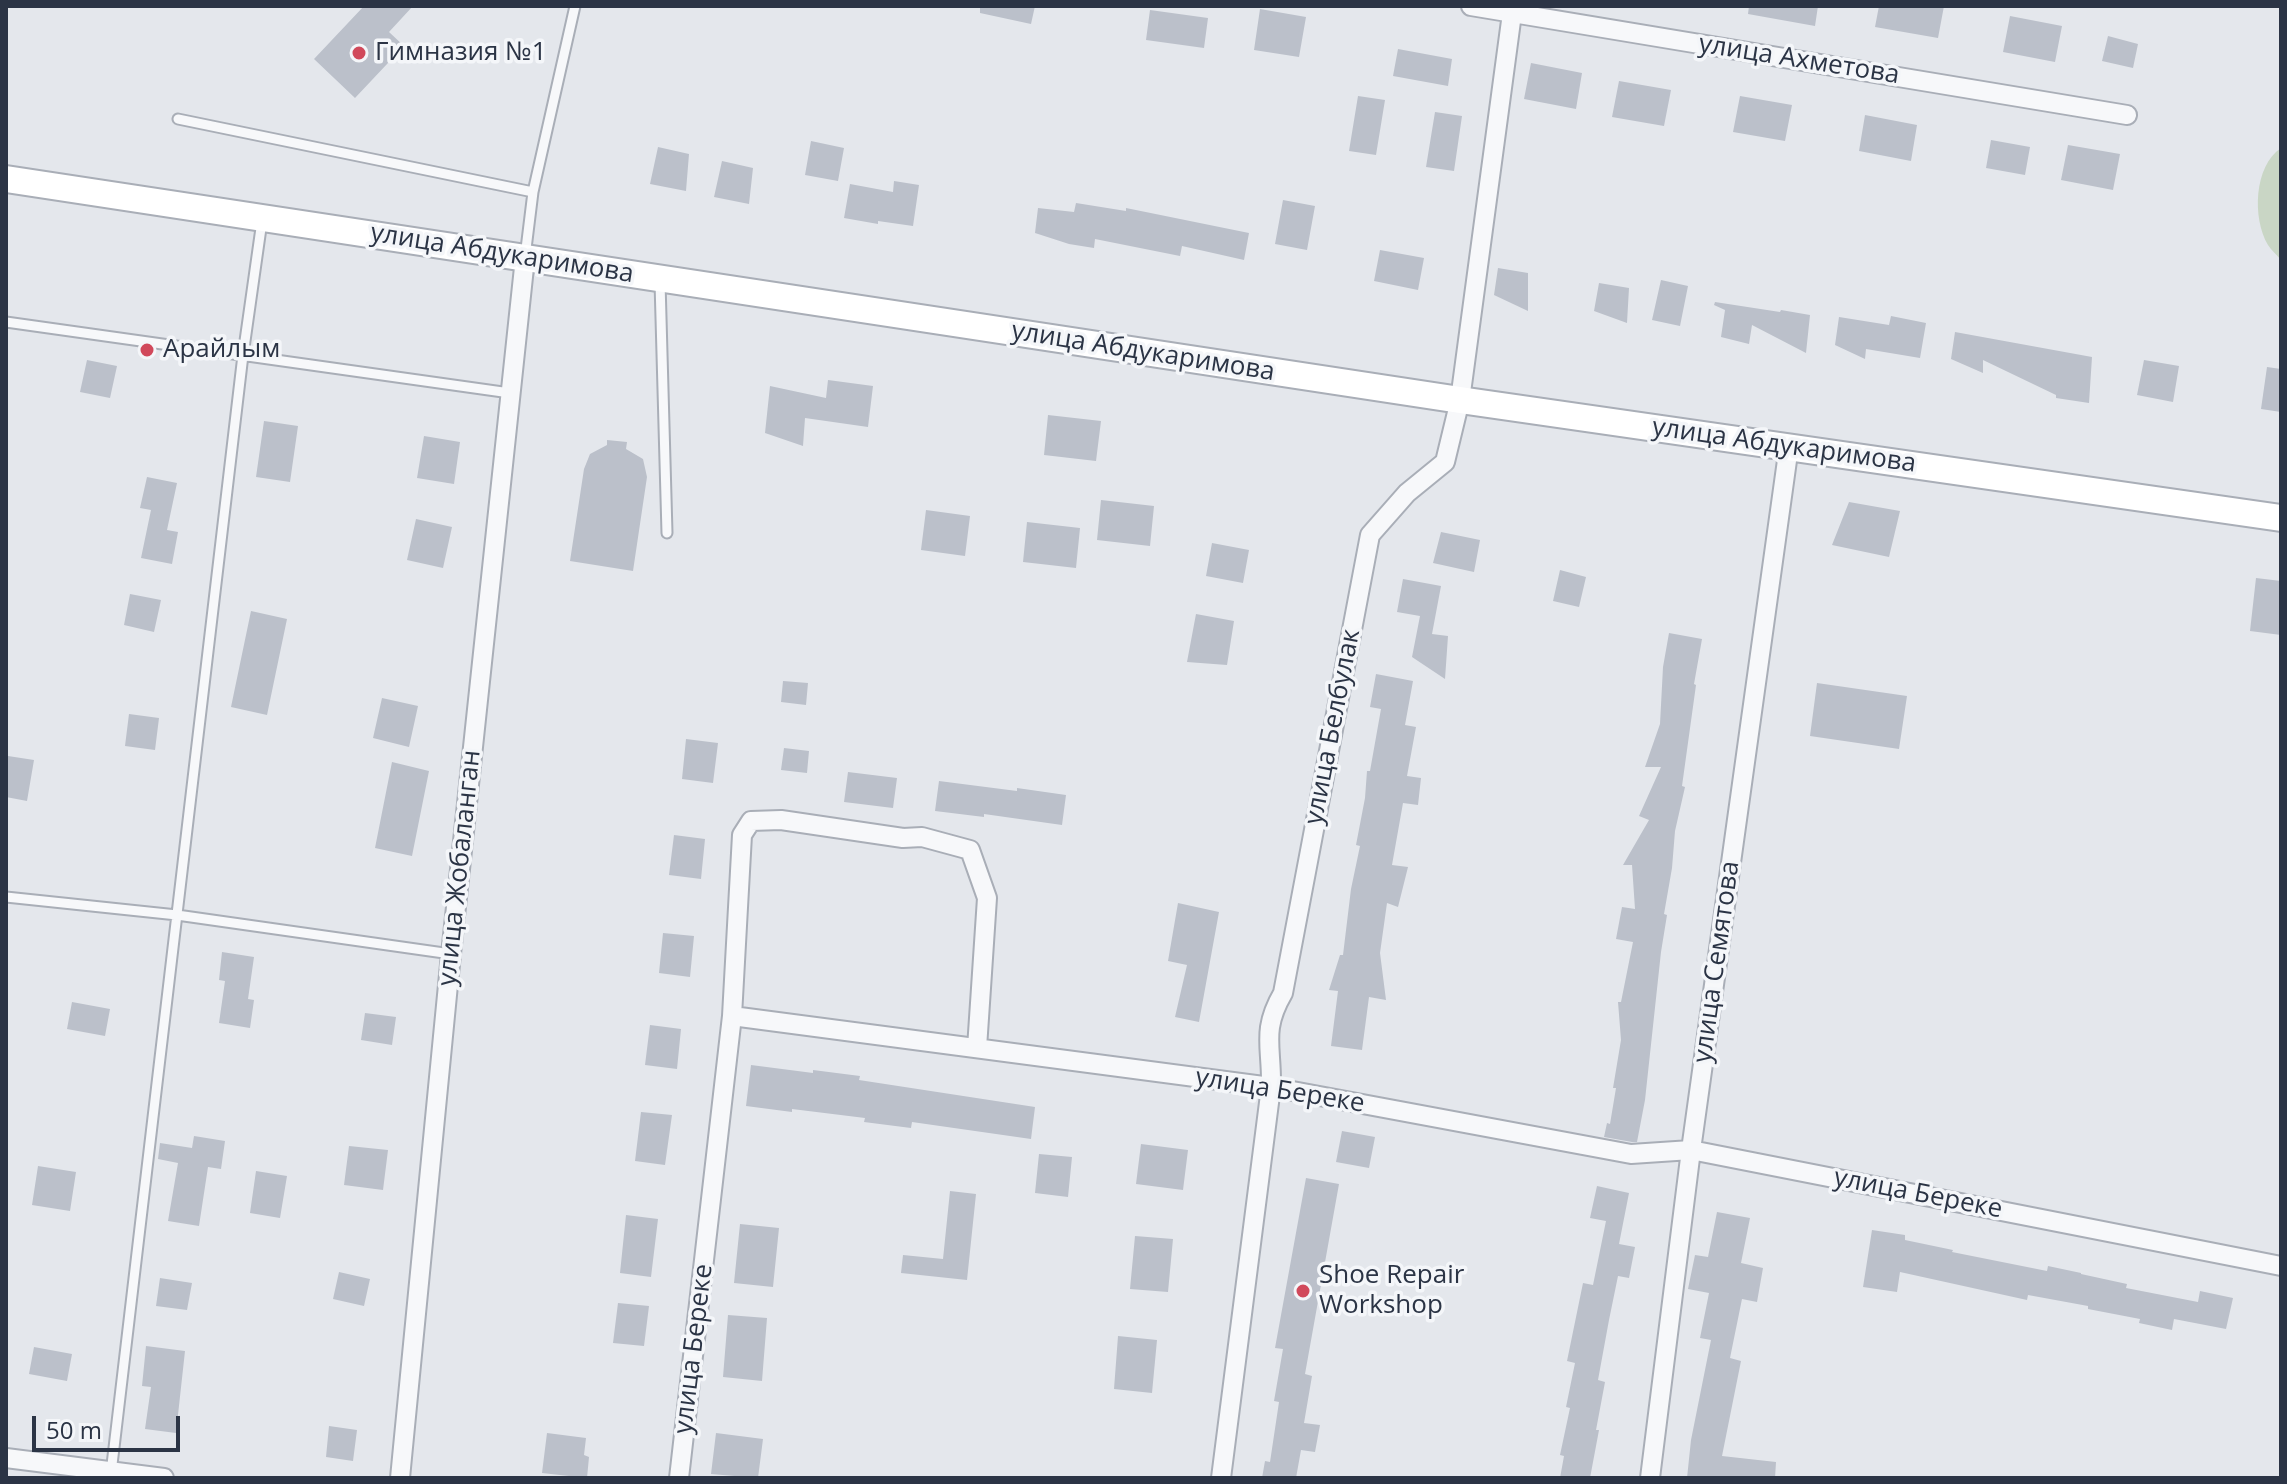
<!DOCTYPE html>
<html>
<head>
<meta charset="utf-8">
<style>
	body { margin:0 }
	#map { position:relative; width:2287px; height:1484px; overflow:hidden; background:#e4e7ec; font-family:"Open Sans",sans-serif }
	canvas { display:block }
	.frame { position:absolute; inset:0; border:8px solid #2b3445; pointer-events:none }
	.scale { position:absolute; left:32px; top:1416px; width:148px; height:36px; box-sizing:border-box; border:4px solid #2b3445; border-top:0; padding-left:10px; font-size:24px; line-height:28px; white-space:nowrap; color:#2b3445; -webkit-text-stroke:6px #f4f6f9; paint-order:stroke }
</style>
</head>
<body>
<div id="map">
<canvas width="2287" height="1484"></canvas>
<div class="frame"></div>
<div class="scale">50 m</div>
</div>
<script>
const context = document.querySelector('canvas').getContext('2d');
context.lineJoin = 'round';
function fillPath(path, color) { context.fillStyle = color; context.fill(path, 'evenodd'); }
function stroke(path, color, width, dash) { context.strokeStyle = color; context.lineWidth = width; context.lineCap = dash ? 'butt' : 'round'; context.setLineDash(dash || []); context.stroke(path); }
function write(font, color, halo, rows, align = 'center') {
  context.font = font + ' "Open Sans",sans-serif'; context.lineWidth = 7; context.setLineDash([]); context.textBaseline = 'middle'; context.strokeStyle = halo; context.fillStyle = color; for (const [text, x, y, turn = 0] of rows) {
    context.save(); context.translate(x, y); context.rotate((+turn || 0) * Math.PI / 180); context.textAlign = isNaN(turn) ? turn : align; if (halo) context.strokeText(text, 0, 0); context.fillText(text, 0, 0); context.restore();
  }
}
fillPath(new Path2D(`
	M2281 148V260C2277 255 2271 250 2268 245 2252 218 2254 166 2281 148Z`), '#c9d6c5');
fillPath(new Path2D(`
	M364 6H413L389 32 404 46 355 98 314 59Z
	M980 6H1035L1031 24 980 13Z
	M1749 6H1818L1815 26 1748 14Z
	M1879 6H1944L1938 38 1875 27Z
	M1260 9 1306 17 1299 57 1254 50Z
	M1150 10 1208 18 1204 48 1146 40Z
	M2010 16 2062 26 2055 62 2003 52Z
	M2108 36 2138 44 2133 68 2102 61Z
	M1398 49 1452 59 1448 86 1393 76Z
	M1531 63 1582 73 1576 109 1524 99Z
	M1619 81 1671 90 1664 126 1612 117Z
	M1358 96 1385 100 1376 155 1349 151Z
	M1740 96 1792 105 1785 141 1733 132Z
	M1435 112 1462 116 1454 171 1426 167Z
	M1865 115 1917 125 1911 161 1859 151Z
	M1991 140 2030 147 2025 175 1986 168Z
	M811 141 844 148 838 181 805 175Z
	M2068 145 2120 154 2113 190 2061 180Z
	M658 147 689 154 686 191 650 184Z
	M722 161 753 168 749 204 714 197Z
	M894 181 919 185 913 226 878 221V224L844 218 850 184 893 192Z
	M1283 200 1315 206 1307 250 1275 244Z
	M1076 203 1126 211V208L1249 233 1244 260 1182 246 1180 256 1095 239 1094 248 1069 244 1035 233 1038 208 1074 212Z
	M1380 250 1424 258 1418 290 1374 281Z
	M1498 268 1528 273V311L1494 295Z
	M1661 280 1688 286 1680 326 1652 320Z
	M1599 283 1629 288 1627 323 1594 311Z
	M1715 302 1780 312 1781 310 1810 315 1806 353 1752 325 1749 344 1721 337 1725 310 1714 305Z
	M1891 316 1926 323 1920 358 1866 349 1865 359 1835 345 1839 317 1889 325Z
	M1955 332 2092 357 2089 403 2056 398V395L1983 360V373L1951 359Z
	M87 360 117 366 110 398 80 392Z
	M2144 360 2179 366 2173 402 2137 395Z
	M2267 367 2281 369V412L2261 409Z
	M828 380 873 386 868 427 805 418 803 446 765 433 770 386 826 398Z
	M1048 415 1101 421 1096 461 1044 455Z
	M264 421 298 426 290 482 256 477Z
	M424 436 460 442 454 484 417 478Z
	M607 440 627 442 626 449 643 459 647 477 633 571 570 561 584 469 590 454 607 445Z
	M147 477 177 483 167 530 178 532 172 564 141 558 151 510 140 508Z
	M1101 500 1154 506 1150 546 1097 540Z
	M1849 502 1900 511 1889 557 1832 545Z
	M926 510 970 516 965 556 921 550Z
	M416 519 452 527 443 568 407 560Z
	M1027 522 1080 528 1076 568 1023 562Z
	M1441 532 1480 540 1474 572 1433 563Z
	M1212 543 1249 550 1243 583 1206 576Z
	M1560 570 1586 577 1579 607 1553 601Z
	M2256 578 2281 581V635L2250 631Z
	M1403 579 1441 586 1432 634 1448 636 1445 679 1412 657 1420 616 1397 612Z
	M130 594 161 600 154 632 124 625Z
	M251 611 287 619 267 715 231 707Z
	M1196 614 1234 621 1227 665 1187 662Z
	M1669 633 1702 639 1694 684 1696 685 1682 786 1685 787 1675 831 1672 868 1664 914 1667 915 1661 952 1645 1100 1637 1142H1632L1604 1137 1607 1123 1610 1124 1616 1088H1613L1621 1040 1618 1002H1621L1633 942 1616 939 1622 907 1635 909 1632 865H1623L1649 820 1639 816 1661 767H1645L1660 724 1663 667Z
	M1376 674 1413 681 1405 725 1416 727 1407 776 1421 778 1418 805 1403 803 1392 865 1408 867 1398 907 1387 903 1380 953 1386 1000 1369 997 1362 1050 1331 1046 1338 991 1329 990 1340 955H1343L1351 889 1360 846 1356 845 1365 798 1367 771H1370L1381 709 1370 707Z
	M783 681 808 683 806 705 781 702Z
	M1817 683 1907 696 1899 749 1810 736Z
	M382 698 418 706 409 747 373 738Z
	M129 714 159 718 155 750 125 746Z
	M686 739 718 743 713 783 682 779Z
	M784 748 809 751 807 773 781 770Z
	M8 756 34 760 27 801 6 797Z
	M392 762 429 771 412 856 375 848Z
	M848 772 897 778 893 808 844 802Z
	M939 781 1017 791V788L1066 795 1062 825 984 814V817L935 811Z
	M674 835 705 839 701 879 669 875Z
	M1178 903 1219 912 1199 1022 1175 1017 1187 965 1168 961Z
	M663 933 694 936 690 977 659 973Z
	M222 952 254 957 248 999 254 1000 250 1028 219 1023 225 981 219 980Z
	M72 1002 110 1009 105 1036 67 1029Z
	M365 1013 396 1017 392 1045 361 1040Z
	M650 1025 681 1029 677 1069 645 1065Z
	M751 1065 813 1073V1070L860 1076 859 1080 1035 1107 1031 1139 912 1122 911 1128 864 1122 865 1118 792 1109V1112L746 1106Z
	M641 1112 672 1115 665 1165 635 1161Z
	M1342 1131 1375 1137 1369 1168 1336 1162Z
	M194 1136 225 1141 221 1169 208 1167 199 1226 168 1221 178 1163 158 1159 160 1143 192 1148Z
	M1141 1144 1188 1150 1183 1190 1136 1184Z
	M349 1146 388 1150 383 1190 344 1185Z
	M1039 1154 1072 1157 1068 1197 1035 1193Z
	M38 1166 76 1172 70 1211 32 1205Z
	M256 1171 287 1176 280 1218 250 1213Z
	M1306 1178 1339 1184 1305 1374 1312 1376 1304 1423 1320 1425 1315 1452 1301 1450 1296 1478H1262L1265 1461 1270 1462 1279 1402 1274 1401 1283 1349 1275 1348Z
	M1597 1186 1629 1193 1619 1244 1635 1247 1629 1278 1618 1276 1609 1320 1598 1380 1605 1382 1596 1430H1599L1590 1478H1560L1564 1456 1560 1455 1570 1408 1566 1407 1575 1363 1567 1361 1583 1283 1593 1285 1606 1221 1590 1218Z
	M950 1191 976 1194 967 1280 901 1273 903 1255 943 1259Z
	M1717 1212 1750 1218 1741 1263 1763 1268 1757 1302 1742 1299 1730 1358 1741 1361 1722 1456 1776 1462 1775 1478H1687L1691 1440 1711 1340 1700 1338 1709 1293 1688 1289 1695 1255 1708 1257Z
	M626 1215 658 1219 651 1277 620 1273Z
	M740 1224 779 1228 773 1287 734 1283Z
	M1872 1230 1905 1235V1240L1953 1250 1952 1252 2047 1271 2048 1266 2081 1273V1274L2127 1284 2126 1288 2198 1302 2200 1291 2233 1298 2226 1329 2174 1319 2172 1330 2139 1323 2140 1319 2088 1309V1306L2028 1295 2027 1300 1900 1272 1897 1292 1863 1287Z
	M1135 1236 1173 1239 1168 1292 1130 1289Z
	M339 1272 370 1279 364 1306 333 1299Z
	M160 1278 192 1283 187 1310 156 1306Z
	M618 1303 649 1306 644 1346 613 1343Z
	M728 1315 767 1318 762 1381 723 1377Z
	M1118 1336 1157 1340 1152 1393 1114 1389Z
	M146 1346 185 1351 176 1433 145 1429 151 1387 142 1386Z
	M34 1347 72 1354 67 1381 29 1374Z
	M329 1426 357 1430 353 1461 326 1457Z
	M547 1433 586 1438 584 1455 589 1457 587 1478 542 1473Z
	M716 1433 763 1439 758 1478 711 1474Z`), '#bbc0ca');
const lane = new Path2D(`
	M178 119 533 192
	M525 257 533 192 575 6
	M660 282 667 533
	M6 322 510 393
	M6 897 177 915 451 954
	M111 1473 243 355 262 221`);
const street = new Path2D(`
	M1471 6 2127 115
	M732 1016 742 835 751 821 781 820 903 838 922 837 970 850 987 898 977 1048
	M6 1458 164 1478
	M400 1478 451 954 525 258
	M679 1478 732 1016 1271 1087 1631 1154 1691 1150 2281 1266
	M1221 1478 1271 1087C1272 1046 1261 1031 1283 993L1370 535 1407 493 1445 462 1460 400 1513 6
	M1650 1478 1691 1150 1789 446`);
const secondary = new Path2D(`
	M6 179 1460 400 2281 518`);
stroke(lane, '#a9aeb7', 13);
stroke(street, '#a9aeb7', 22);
stroke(secondary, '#a9aeb7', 30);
stroke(lane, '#f7f8fa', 9);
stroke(street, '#f7f8fa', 18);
stroke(secondary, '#fff', 26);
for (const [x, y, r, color] of [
	[359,53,8,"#d1495b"],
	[147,350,8,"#d1495b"],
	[1303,1291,8,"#d1495b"]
]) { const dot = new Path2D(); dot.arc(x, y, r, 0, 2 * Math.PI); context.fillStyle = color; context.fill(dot); stroke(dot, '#f4f6f9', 3); }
write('26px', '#2b3445', '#f4f6f9', [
	["Гимназия №1",375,53],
	["Арайлым",163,350],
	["Shoe Repair",1319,1276],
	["Workshop",1319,1306]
], 'left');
write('26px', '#2b3445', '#f4f6f9', [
	["улица Ахметова",1799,60,9],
	["улица Абдукаримова",502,254,9],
	["улица Абдукаримова",1143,352,9],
	["улица Абдукаримова",1784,446,8],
	["улица Белбулак",1333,727,-79],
	["улица Жобаланган",460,868,-84],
	["улица Семятова",1717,962,-82],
	["улица Береке",1280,1091,9],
	["улица Береке",1918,1194,11],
	["улица Береке",694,1349,-83]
]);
</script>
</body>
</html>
